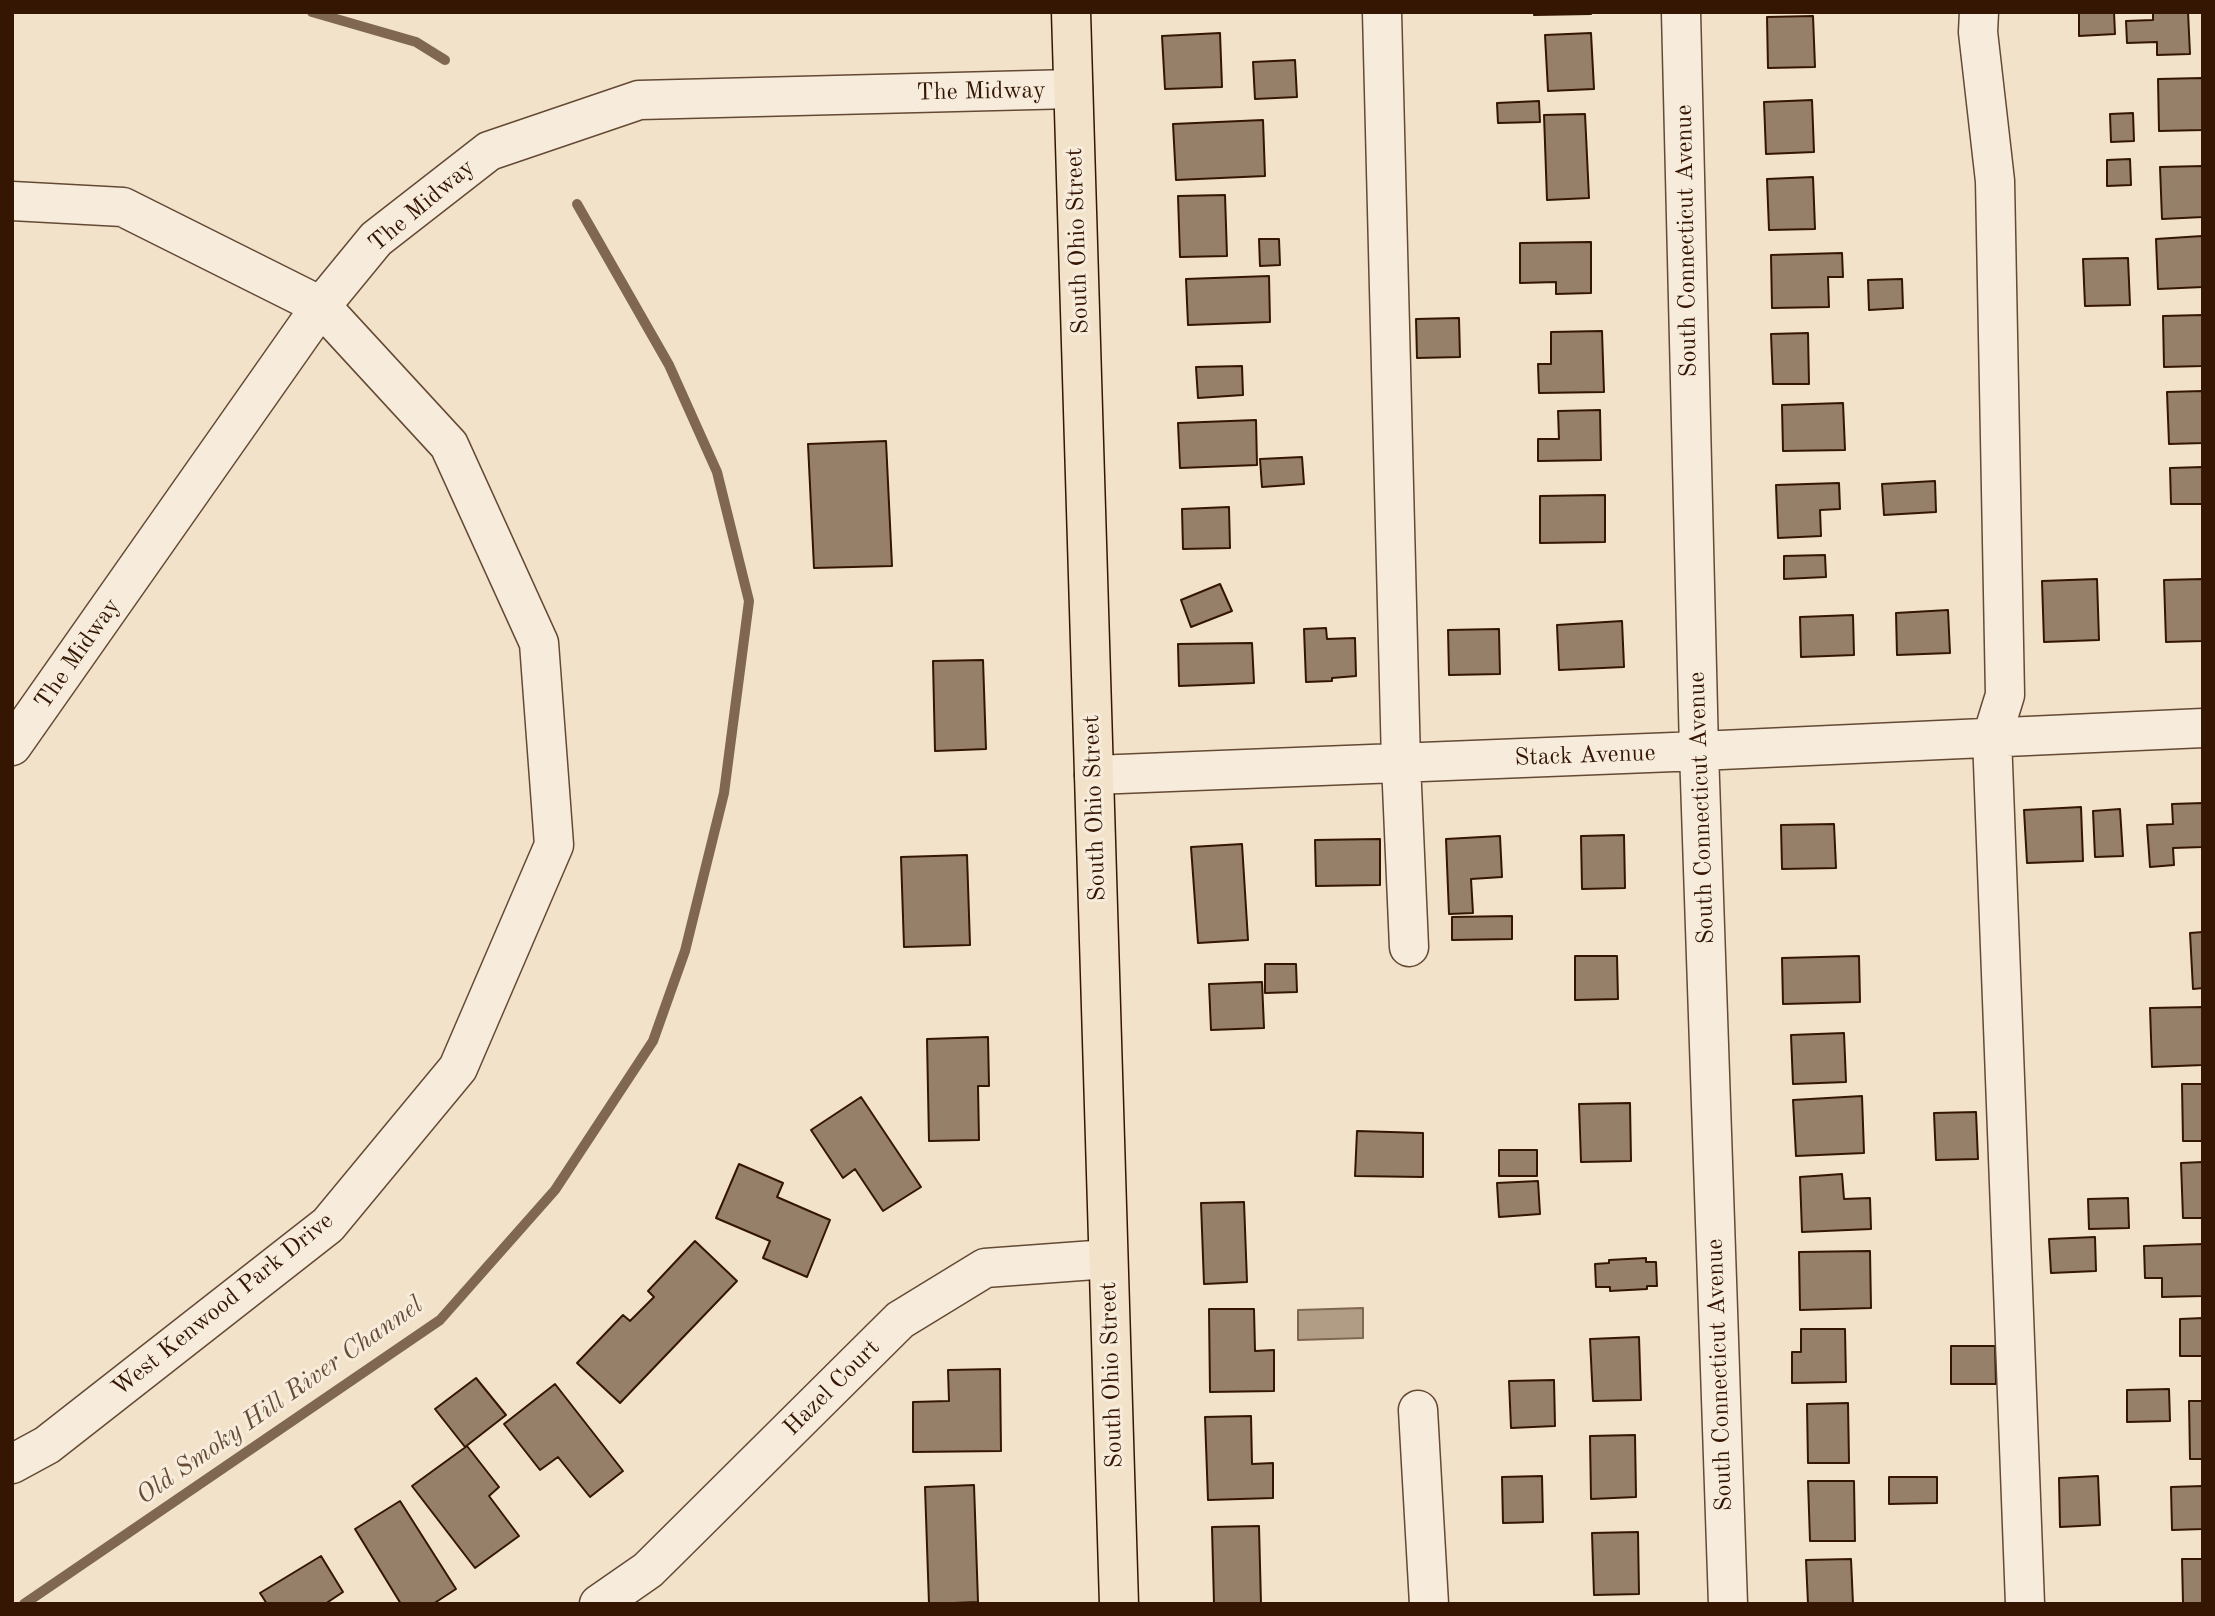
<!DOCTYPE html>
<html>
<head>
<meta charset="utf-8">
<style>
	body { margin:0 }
	#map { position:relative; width:2215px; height:1616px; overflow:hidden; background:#f2e2c9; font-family:"Old Standard TT",serif }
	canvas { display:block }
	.frame { position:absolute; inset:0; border:14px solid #341602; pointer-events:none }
</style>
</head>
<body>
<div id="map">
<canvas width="2215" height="1616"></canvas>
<div class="frame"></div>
</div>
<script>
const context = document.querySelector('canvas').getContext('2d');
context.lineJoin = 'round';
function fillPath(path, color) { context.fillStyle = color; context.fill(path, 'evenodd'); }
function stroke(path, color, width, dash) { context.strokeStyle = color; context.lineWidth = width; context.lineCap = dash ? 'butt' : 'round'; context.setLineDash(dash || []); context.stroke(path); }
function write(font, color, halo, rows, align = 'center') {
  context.font = font + ' "Old Standard TT",serif'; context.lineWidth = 6; context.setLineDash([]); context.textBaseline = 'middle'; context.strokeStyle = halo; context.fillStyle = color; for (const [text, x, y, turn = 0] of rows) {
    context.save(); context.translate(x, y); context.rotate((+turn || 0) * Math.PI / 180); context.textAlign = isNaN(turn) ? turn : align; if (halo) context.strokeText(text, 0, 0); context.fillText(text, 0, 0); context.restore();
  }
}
const water = new Path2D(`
	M1363 1308V1338L1298 1340V1310Z`);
fillPath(water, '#b19d85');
stroke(water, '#7f6751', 2);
stroke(new Path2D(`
	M312 12 416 42 445 60
	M24 1604 440 1320 555 1190 653 1041 685 951 724 793 749 601 717 472 669 365 577 204`), '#7f6751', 10);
const building = new Path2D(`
	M1534 12H1591V14L1534 15Z
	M2079 12H2114L2115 34 2079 36Z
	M2153 12H2188L2190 54 2157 55V42L2127 43 2126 21 2153 20Z
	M1813 16 1815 67 1768 68 1767 17Z
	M1220 33 1222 87 1165 89 1162 36Z
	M1591 33 1594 89 1548 91 1545 35Z
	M1295 60 1297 97 1255 99 1253 62Z
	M2202 78 2203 130 2159 131 2158 79Z
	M1812 100 1814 152 1766 154 1764 102Z
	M1539 101 1540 122 1498 123 1497 103Z
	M2133 113 2134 141 2111 142 2110 114Z
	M1585 114 1589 198 1547 200 1544 115Z
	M1263 120 1265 176 1176 180 1173 124Z
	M2130 159 2131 185 2107 186V160Z
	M2203 166V217L2162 219 2160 167Z
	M1813 177 1815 229 1769 230 1767 179Z
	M1225 195 1227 256 1180 257 1178 196Z
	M2202 236 2203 287 2158 289 2156 239Z
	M1259 239H1279L1280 265 1260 266Z
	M1591 242V293L1556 294V282L1520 283V243Z
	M1842 253 1843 277H1828L1829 307 1772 308 1771 255Z
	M2128 258 2130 305 2085 306 2083 259Z
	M1269 276 1270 322 1188 325 1186 279Z
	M1902 279 1903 308 1869 310 1868 280Z
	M2203 315V366L2164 367 2163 316Z
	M1459 318 1460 357 1417 358 1416 319Z
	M1602 331 1604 392 1539 393 1538 364H1551V332Z
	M1808 333 1809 384H1773L1771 334Z
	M1242 366 1243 395 1198 398 1196 367Z
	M2203 391V443L2169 444 2167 392Z
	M1843 403 1845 450 1783 451 1782 405Z
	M1600 410 1601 460 1538 461V439H1559L1558 411Z
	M1256 420 1257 465 1180 468 1178 423Z
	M886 441 892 566 814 568 808 444Z
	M1302 457 1304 484 1262 487 1260 459Z
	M2203 467V504H2171L2170 468Z
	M1935 481 1936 512 1884 515 1882 484Z
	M1839 483 1840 509 1820 510 1821 536 1778 538 1776 485Z
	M1605 495V542L1540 543V496Z
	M1229 507 1230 548 1183 549 1182 509Z
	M1825 555 1826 577 1784 579V556Z
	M2097 579 2099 640 2044 642 2042 581Z
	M2203 579V641L2166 642 2164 580Z
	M1220 584 1232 611 1191 627 1181 600Z
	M1948 610 1950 653 1897 655 1896 613Z
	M1853 615 1854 655 1801 657 1800 617Z
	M1622 621 1624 667 1559 670 1557 625Z
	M1326 628 1327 639 1355 638 1356 676 1332 678V681L1306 682 1304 629Z
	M1499 629 1500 674 1449 675 1448 630Z
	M1252 643 1254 683 1179 686 1178 644Z
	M983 660 986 749 935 751 933 661Z
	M2203 803V847L2173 848 2174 865 2150 867 2147 825 2173 824 2172 804Z
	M2081 807 2083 861 2027 863 2024 810Z
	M2120 809 2123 856 2095 857 2093 811Z
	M1834 824 1836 868 1782 869 1781 825Z
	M1624 835 1625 888 1582 889 1581 836Z
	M1500 836 1502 877 1471 879 1473 913 1449 914 1446 839Z
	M1380 839V885L1316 886 1315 840Z
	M1242 844 1248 940 1198 943 1191 847Z
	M967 855 970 945 904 947 901 857Z
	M1512 916V939L1452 940V917Z
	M2203 932V988L2193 989 2190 933Z
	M1575 956H1617L1618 999 1575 1000Z
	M1859 956 1860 1002 1783 1004 1782 958Z
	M1265 964H1296L1297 992 1265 993Z
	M1262 982 1264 1028 1211 1030 1209 984Z
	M2203 1007V1065L2152 1067 2150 1008Z
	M1844 1033 1846 1082 1793 1084 1791 1035Z
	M988 1037 989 1086H978L979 1140 929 1141 927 1039Z
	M2182 1084H2203V1141H2183Z
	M1862 1096 1864 1153 1796 1156 1793 1100Z
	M861 1097 921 1187 883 1211 855 1169 843 1178 811 1130Z
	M1630 1103 1631 1161 1581 1162 1579 1104Z
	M1976 1112 1978 1159 1936 1160 1934 1113Z
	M1357 1131 1423 1133V1177L1355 1176Z
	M1499 1150H1537V1176H1499Z
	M2203 1162V1218H2183L2181 1163Z
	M739 1164 783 1183 777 1197 830 1220 807 1277 763 1258 770 1241 716 1218Z
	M1842 1174 1844 1199 1870 1198 1871 1229 1802 1232 1800 1177Z
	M1538 1181 1540 1214 1499 1217 1497 1183Z
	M2128 1198 2129 1228 2089 1229 2088 1199Z
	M1244 1202 1247 1282 1204 1284 1201 1203Z
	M2095 1237 2096 1271 2051 1273 2049 1239Z
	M695 1241 737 1281 620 1403 577 1363 623 1315 630 1321 654 1297 648 1291Z
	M2203 1244V1296L2162 1297V1278H2145L2144 1246Z
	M1870 1251 1871 1308 1800 1310 1799 1252Z
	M1646 1258V1262H1656L1657 1286H1647V1289L1610 1291V1287H1596L1595 1264 1609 1263V1260Z
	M1209 1309H1254L1255 1351 1274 1350V1391L1210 1392Z
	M2203 1318V1356H2180V1319Z
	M1801 1329H1845L1846 1382 1792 1383V1352H1801Z
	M1639 1337 1641 1400 1593 1401 1590 1339Z
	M1951 1346H1995L1996 1384H1951Z
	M1000 1369 1001 1451 913 1452V1402L949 1401 948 1370Z
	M476 1378 506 1415 465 1447 435 1409Z
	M1554 1380 1555 1426 1511 1428 1509 1381Z
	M555 1384 623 1471 590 1497 558 1457 540 1470 504 1424Z
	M2169 1389 2170 1421 2127 1422V1390Z
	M2189 1401H2203V1459H2190Z
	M1848 1403 1849 1463H1808L1807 1404Z
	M1251 1416 1252 1464 1273 1463V1498L1208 1500 1205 1417Z
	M1635 1435 1636 1497 1591 1499 1590 1436Z
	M467 1446 499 1487 489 1496 519 1536 475 1568 412 1486Z
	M1542 1476 1543 1522 1503 1523 1502 1477Z
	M2098 1476 2100 1525 2060 1527 2059 1478Z
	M1889 1477H1937V1503L1889 1504Z
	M1808 1481H1854L1855 1541H1810Z
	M974 1485 978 1602 929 1604 925 1487Z
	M2203 1486V1529L2172 1530 2171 1487Z
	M400 1501 456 1589 433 1604H401L355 1529Z
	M1259 1526 1261 1604H1214L1212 1527Z
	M1638 1532 1639 1594 1594 1595 1592 1533Z
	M321 1556 343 1592 325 1604H267L260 1593Z
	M1851 1559 1853 1604H1808L1806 1560Z
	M2182 1559H2203V1603H2183Z`);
fillPath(building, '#978069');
stroke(building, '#341602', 2);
const minor = new Path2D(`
	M1382 12 1401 763 1409 947
	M1681 12 1699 751 1728 1604
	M1979 12 1978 32 1995 181 2005 695 1992 737 2025 1604
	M12 201 123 207 321 306 449 445 539 643 554 845 458 1068 328 1225 47 1445 12 1464
	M12 746 321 306 376 239 489 151 639 100 1073 89
	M1094 775 1699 751 2203 728
	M1418 1410 1429 1604
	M599 1604 648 1570 900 1320 985 1268 1108 1259`);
const major = new Path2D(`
	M1071 12 1119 1604`);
stroke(minor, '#644934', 41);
stroke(major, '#341602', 41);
stroke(minor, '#f7ecdc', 38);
stroke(major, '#f2e2c9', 38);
write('24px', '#341602', '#f7ecdc', [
	["The Midway",981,92,-1],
	["The Midway",422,206,-40],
	["South Ohio Street",1078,241,-92],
	["South Connecticut Avenue",1687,241,-91],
	["The Midway",78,654,-55],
	["Stack Avenue",1585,756,-2],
	["South Ohio Street",1095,808,-92],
	["South Connecticut Avenue",1702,808,-92],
	["West Kenwood Park Drive",223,1305,-39],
	["South Ohio Street",1112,1375,-92],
	["South Connecticut Avenue",1720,1375,-92],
	["Hazel Court",832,1388,-45]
]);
write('italic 26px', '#664c36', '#f7ecdc', [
	["Old Smoky Hill River Channel",280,1401,-35]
]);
</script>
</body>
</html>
